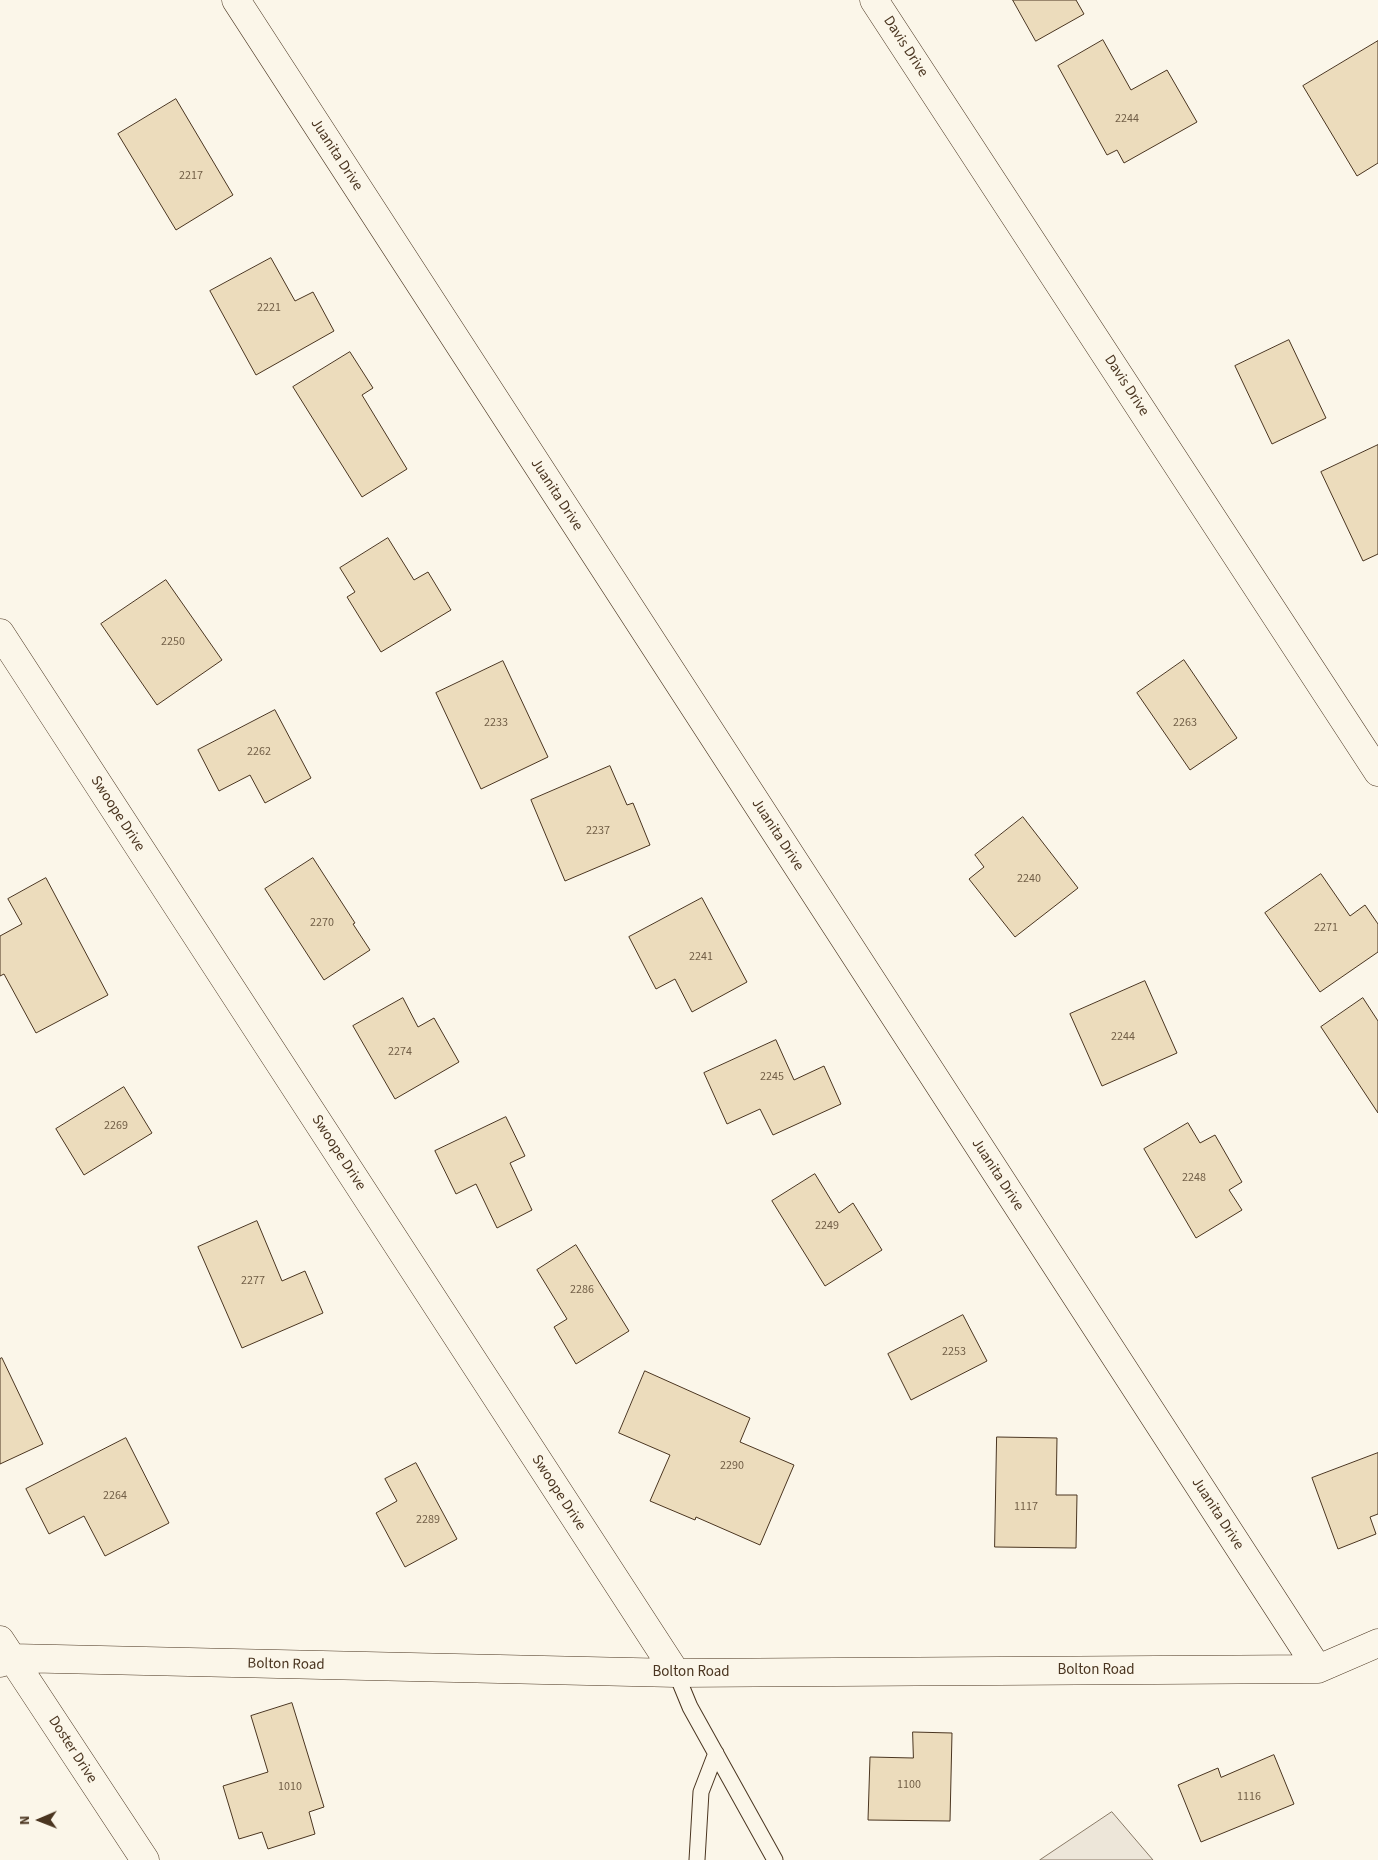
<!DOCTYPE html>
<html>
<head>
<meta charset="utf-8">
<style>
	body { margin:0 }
	#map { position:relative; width:1378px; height:1860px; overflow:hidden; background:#fbf6e9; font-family:"Source Sans 3",sans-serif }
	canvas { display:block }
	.north { position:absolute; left:15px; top:1795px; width:50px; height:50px; -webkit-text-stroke:4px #fbf6e9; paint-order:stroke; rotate:269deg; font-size:14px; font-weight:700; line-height:20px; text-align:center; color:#4a3520 }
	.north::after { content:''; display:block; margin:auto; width:18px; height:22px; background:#4a3520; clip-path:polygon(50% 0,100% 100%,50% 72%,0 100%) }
</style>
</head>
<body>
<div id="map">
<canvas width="1378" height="1860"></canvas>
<div class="north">N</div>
</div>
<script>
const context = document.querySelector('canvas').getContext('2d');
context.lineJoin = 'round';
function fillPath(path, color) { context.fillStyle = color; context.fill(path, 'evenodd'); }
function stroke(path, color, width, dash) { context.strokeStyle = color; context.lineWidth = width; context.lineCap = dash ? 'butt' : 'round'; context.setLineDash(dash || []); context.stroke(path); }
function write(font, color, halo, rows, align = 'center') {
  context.font = font + ' "Source Sans 3",sans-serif'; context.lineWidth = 4; context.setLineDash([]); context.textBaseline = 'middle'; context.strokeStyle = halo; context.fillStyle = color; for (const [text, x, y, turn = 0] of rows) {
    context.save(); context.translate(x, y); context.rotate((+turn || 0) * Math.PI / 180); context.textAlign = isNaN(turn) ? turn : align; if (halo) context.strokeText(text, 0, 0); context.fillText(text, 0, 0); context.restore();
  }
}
const green = new Path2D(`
	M1112 1812 1153 1860H1040Z`);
fillPath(green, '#ede6d9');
stroke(green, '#887966', 1);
const building = new Path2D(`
	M1013 0H1076L1084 14 1036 41Z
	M1103 40 1131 90 1167 70 1197 122 1124 163 1117 150 1107 155 1058 66Z
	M1378 41V163L1357 176 1303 86Z
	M176 99 233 195 176 230 118 134Z
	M271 258 295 301 313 292 334 331 256 375 210 291Z
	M1289 340 1326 418 1272 444 1235 366Z
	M350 352 373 388 362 395 407 469 362 497 293 387Z
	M1378 445V554L1363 561 1321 472Z
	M388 538 414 580 428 572 451 610 381 652 347 597 355 592 340 568Z
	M166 580 222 660 157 705 101 624Z
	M1184 660 1237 738 1190 770 1137 693Z
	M503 661 548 757 481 789 436 693Z
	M275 710 311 778 265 803 250 775 219 791 198 750Z
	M610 766 627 805 633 803 650 845 565 881 531 800Z
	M1023 817 1078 888 1015 937 969 879 984 867 975 855Z
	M313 858 355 923 353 924 370 950 324 980 265 889Z
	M1321 874 1350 916 1365 905 1378 924V952L1320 992 1265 913Z
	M46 878 108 995 36 1033 4 974 0 976V936L22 924 8 899Z
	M702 898 747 982 692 1012 675 979 656 989 629 937Z
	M1145 981 1177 1053 1102 1086 1070 1014Z
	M403 998 418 1027 434 1018 459 1062 395 1099 353 1026Z
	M1363 998 1378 1021V1113L1321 1027Z
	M776 1040 794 1080 824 1066 841 1104 773 1135 760 1109 727 1124 704 1073Z
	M124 1087 152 1133 84 1175 56 1129Z
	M506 1117 525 1156 510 1163 532 1210 497 1228 476 1184 456 1194 435 1151Z
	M1188 1123 1200 1143 1215 1135 1242 1182 1229 1190 1242 1210 1196 1238 1144 1149Z
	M815 1174 839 1213 853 1203 882 1250 825 1286 772 1201Z
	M257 1221 282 1281 305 1271 323 1313 242 1348 198 1247Z
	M576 1245 629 1331 576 1364 554 1327 567 1319 537 1270Z
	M963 1315 987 1361 911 1400 888 1354Z
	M2 1358 43 1444 0 1464V1359Z
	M645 1371 750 1418 740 1442 794 1465 760 1545 696 1517 695 1520 650 1501 670 1455 619 1433Z
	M997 1437 1057 1438 1056 1495H1077L1076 1548 995 1547Z
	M126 1438 169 1523 105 1556 84 1516 49 1534 26 1489Z
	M1378 1453V1514L1370 1517 1376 1534 1338 1549 1312 1478Z
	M416 1463 457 1539 405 1567 376 1513 397 1501 385 1479Z
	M292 1703 324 1807 309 1812 315 1834 268 1849 262 1832 239 1839 223 1786 268 1772 251 1716Z
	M913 1732 952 1733 950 1821 868 1820 870 1757 913 1758Z
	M1274 1755 1294 1804 1201 1842 1178 1785 1218 1768 1221 1777Z`);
fillPath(building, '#ecdcbc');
stroke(building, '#4a3520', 1);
const lane = new Path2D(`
	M676 1673 690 1707 775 1860
	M697 1860 701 1792 716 1753`);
const street = new Path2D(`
	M236 0 1318 1669
	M874 0 1378 772
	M0 633 676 1673
	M0 1640 145 1860
	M0 1663 12 1658 676 1673 1318 1669 1378 1643`);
stroke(lane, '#4a3520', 17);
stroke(street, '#4a3520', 29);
stroke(lane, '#fbf6e9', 15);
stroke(street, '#fbf6e9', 28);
write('12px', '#725f47', null, [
	["2244",1127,119],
	["2217",191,176],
	["2221",269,308],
	["2250",173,642],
	["2233",496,723],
	["2263",1185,723],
	["2262",259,752],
	["2237",598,831],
	["2240",1029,879],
	["2270",322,923],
	["2271",1326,928],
	["2241",701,957],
	["2244",1123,1037],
	["2274",400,1052],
	["2245",772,1077],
	["2269",116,1126],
	["2248",1194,1178],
	["2249",827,1226],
	["2277",253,1281],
	["2286",582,1290],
	["2253",954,1352],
	["2290",732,1466],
	["2264",115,1496],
	["1117",1026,1507],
	["2289",428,1520],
	["1100",909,1785],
	["1010",290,1787],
	["1116",1249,1797]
]);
write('15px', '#4a3520', '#fbf6e9', [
	["Davis Drive",905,47,57],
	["Juanita Drive",336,155,57],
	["Davis Drive",1126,386,57],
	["Juanita Drive",556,495,57],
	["Swoope Drive",117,814,57],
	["Juanita Drive",777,835,57],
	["Swoope Drive",338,1153,57],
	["Juanita Drive",997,1175,57],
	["Swoope Drive",558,1493,57],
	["Juanita Drive",1217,1514,57],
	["Bolton Road",286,1665,1],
	["Bolton Road",1096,1671],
	["Bolton Road",691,1673],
	["Doster Drive",72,1750,57]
]);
</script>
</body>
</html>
